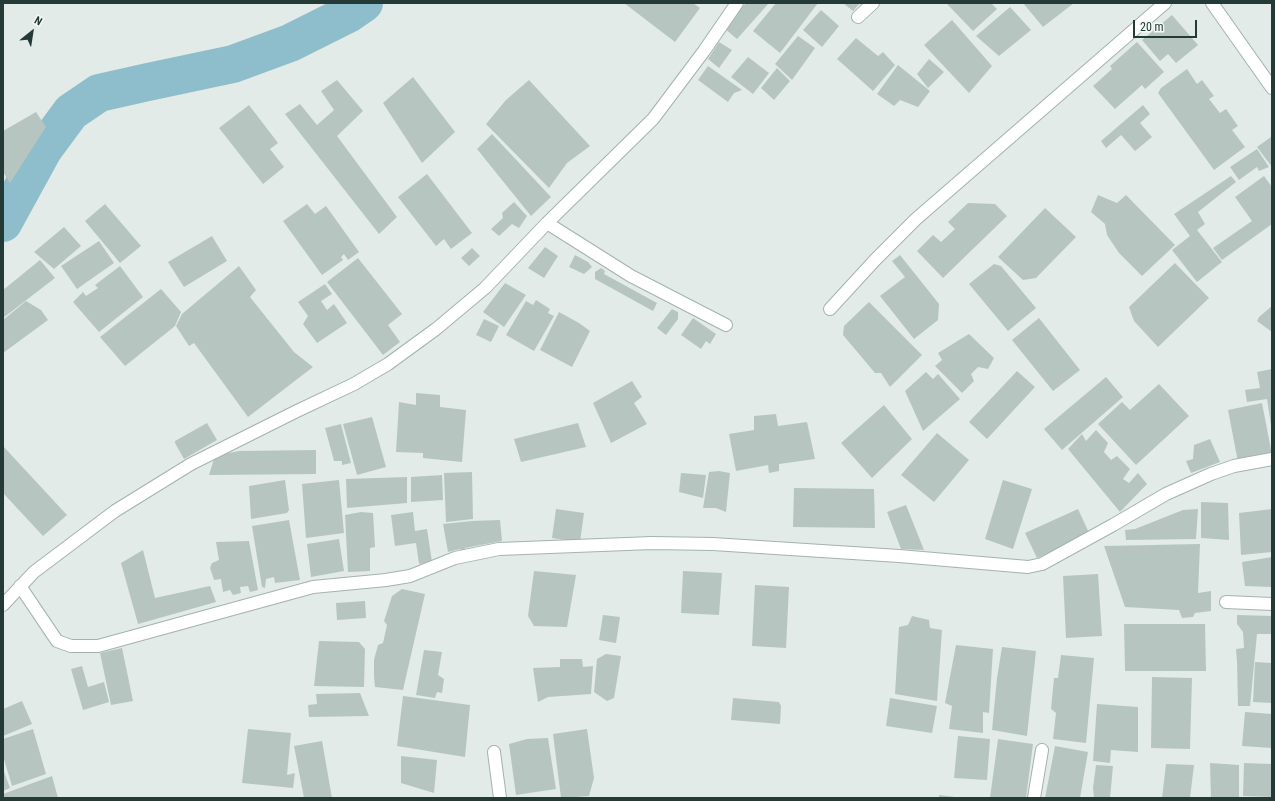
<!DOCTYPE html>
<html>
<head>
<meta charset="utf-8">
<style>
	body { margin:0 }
	#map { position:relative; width:1275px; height:801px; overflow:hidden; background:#e2ebe7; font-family:"Roboto Condensed",sans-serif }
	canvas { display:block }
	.frame { position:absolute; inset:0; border:4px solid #233a36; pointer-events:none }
	.north { position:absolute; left:12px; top:12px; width:40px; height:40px; -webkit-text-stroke:3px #f2f8f5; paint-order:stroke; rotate:30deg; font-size:11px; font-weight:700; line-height:16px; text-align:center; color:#233a36 }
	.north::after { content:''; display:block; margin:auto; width:14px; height:18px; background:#233a36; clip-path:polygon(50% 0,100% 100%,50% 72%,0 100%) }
	.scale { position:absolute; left:1133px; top:20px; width:64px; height:18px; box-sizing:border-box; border:2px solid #233a36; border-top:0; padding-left:5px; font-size:12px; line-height:14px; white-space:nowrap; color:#233a36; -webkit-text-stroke:3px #f2f8f5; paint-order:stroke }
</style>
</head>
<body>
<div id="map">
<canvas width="1275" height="801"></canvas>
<div class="frame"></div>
<div class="north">N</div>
<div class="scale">20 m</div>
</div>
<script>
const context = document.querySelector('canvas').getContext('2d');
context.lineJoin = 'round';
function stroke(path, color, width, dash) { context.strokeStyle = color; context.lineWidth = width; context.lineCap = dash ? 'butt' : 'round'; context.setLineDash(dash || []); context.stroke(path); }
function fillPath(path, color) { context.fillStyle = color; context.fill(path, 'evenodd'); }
stroke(new Path2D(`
	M3 223 43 150 71 112 99 93 148 82 233 64 290 43 348 14 364 3`), '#8ebdcb', 38);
fillPath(new Path2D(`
	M624 3H693L700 8 675 42Z
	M746 3H769L737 39 724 28Z
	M776 3H818L780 53 753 31Z
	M843 3H860L853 11Z
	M946 3H991L997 9 973 31Z
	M1023 3H1074L1043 27Z
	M1010 7 1031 30 999 56 976 36Z
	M821 10 839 26 822 47 803 30Z
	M1172 15 1198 45 1176 63 1168 54 1160 61 1142 40Z
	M952 20 992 66 969 93 924 45Z
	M798 36 815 48 792 80 775 64Z
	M856 38 878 56 883 52 895 65 873 91 837 59Z
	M719 42 732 50 719 68 708 59Z
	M1137 42 1164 72 1145 89 1142 85 1115 109 1093 86 1112 69 1110 66Z
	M748 57 769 73 753 94 731 77Z
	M929 59 944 72 928 88 917 74Z
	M898 65 930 91 918 107 900 100 894 106 877 94Z
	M708 66 742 90 734 93 728 102 698 80Z
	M777 68 790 81 774 100 761 88Z
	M1187 69 1197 84 1202 80 1214 96 1209 99 1220 113 1226 109 1238 126 1232 130 1245 147 1214 170 1158 93 1161 88Z
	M413 77 455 132 422 163 383 103Z
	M337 80 363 111 337 136 397 217 379 234 285 114 300 104 317 125 334 110 321 91Z
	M529 80 590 146 567 163 549 188 486 124 506 100Z
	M249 105 278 143 270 149 284 167 263 184 219 128Z
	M1143 105 1150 114 1140 123 1152 137 1135 151 1121 135 1106 148 1101 141Z
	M36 112 46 127 10 183 3 172V131Z
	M492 134 551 197 531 216 477 149Z
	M1271 137 1272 138V167L1257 147Z
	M1257 149 1269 167 1259 171 1257 167 1239 180 1230 167Z
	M427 174 472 233 451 249 444 239 436 246 398 197Z
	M1231 176 1236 182 1198 212 1205 224 1197 230 1222 262 1197 282 1172 250 1190 236 1174 214Z
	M1264 176 1272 187V224L1222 260 1213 248 1252 221 1235 197Z
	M1098 195 1117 203 1126 195 1175 245 1142 276 1119 253 1107 235 1105 224 1091 212Z
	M514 202 527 216 519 228 512 224 499 236 491 229 503 218 502 213Z
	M968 203 995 204 1007 216 943 278 917 251 933 235 941 242 955 229 948 222Z
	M105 204 141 246 120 263 85 221Z
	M307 204 315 214 326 206 359 252 348 260 344 254 341 257 343 260 322 275 283 221Z
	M1045 208 1076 237 1036 278 1023 280 998 257Z
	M64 227 81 246 54 269 34 252Z
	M212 236 227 261 184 287 168 262Z
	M99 241 114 263 77 289 61 266Z
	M545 247 558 256 544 278 528 268Z
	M472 248 480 256 469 266 461 258Z
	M575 255 588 262 592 267 584 274 569 267Z
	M900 255 939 304 938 320 914 339 880 296 905 277 892 261Z
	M358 258 402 314 388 325 400 342 383 355 327 282Z
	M40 260 55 278 3 318V290Z
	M1175 263 1209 298 1158 347 1134 321 1129 307Z
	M994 264 1001 266 1036 308 1008 331 969 284Z
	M120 266 143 297 99 332 73 302 83 292 86 296 98 288 95 285Z
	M239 266 256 290 250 297 294 352 313 367 248 417 194 343 189 346 176 326 182 314Z
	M601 268 605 271 604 274 657 303 653 311 595 279V272Z
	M505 283 526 295 504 327 483 312Z
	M325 284 332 294 321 301 327 310 334 304 347 323 317 343 303 324 308 316 298 302Z
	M161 289 181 312 175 326 125 366 100 337Z
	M536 300 550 309 548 313 554 316 534 351 506 335 526 301 533 305Z
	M26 301 41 310 48 320 3 353V320Z
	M869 302 922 355 890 387 881 373H875L843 335 844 326Z
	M1272 306V332L1257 321 1259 317Z
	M672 309 678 312V319L666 335 657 328Z
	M559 312 579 323 590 331 572 367 540 350Z
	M693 318 716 334 710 344 706 341 701 349 681 335Z
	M1039 318 1080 370 1053 391 1012 340Z
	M484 319 499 326 491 342 476 335Z
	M969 334 994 358 988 369 978 367 971 374 974 381 962 393 935 366 942 360 938 353Z
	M1272 369V425H1271L1267 399 1247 402 1245 390 1260 388 1257 372Z
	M1017 371 1035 387 987 439 969 422Z
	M926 372 933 379 938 374 960 399 923 431 905 391Z
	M1106 377 1123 397 1062 450 1044 429Z
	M632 381 642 397 634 403 647 424 611 443 593 403Z
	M1159 384 1189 416 1136 465 1098 424 1122 402 1130 410Z
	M416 393 440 395V407L466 410 462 462 423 458V453L396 452 399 402 416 405Z
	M1262 403 1272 455 1238 462 1228 410Z
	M884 405 912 439 872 478 841 443Z
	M776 414 778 426 807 422 815 459 779 464V471L769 473 768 465 736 471 729 434 754 430V416Z
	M372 417 386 467 357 475 343 424Z
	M207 423 217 440 184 459 175 443V441Z
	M578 423 586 447 521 462 514 439Z
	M341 424 351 463 342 465V461H334L325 428Z
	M1096 430 1108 443 1104 452 1111 460 1117 456 1130 469 1123 479 1129 483 1138 473 1147 484 1120 512 1068 449 1082 434 1086 441Z
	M937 433 969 460 934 502 901 475Z
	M1210 439 1220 462 1191 473 1186 461 1193 459 1194 445Z
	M3 446 67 515 43 536 3 493Z
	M316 450V474L209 475 215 456 239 451Z
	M719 471 730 473 726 512 716 508H703L709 472Z
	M472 472 473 519 446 522 444 473Z
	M681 473 706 475 703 498 679 492Z
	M442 475 443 500 411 502V477Z
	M407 477V503L347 508 346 479Z
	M285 480 289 510 287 513 251 519 249 486Z
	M339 480 344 533 306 538 302 484Z
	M1003 480 1032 489 1013 549 985 539Z
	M794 488 874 489 875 528 793 527Z
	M1201 502 1228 503 1229 540 1201 538Z
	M906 505 924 550 901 549 887 512Z
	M556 509 584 513 580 542 552 538Z
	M1078 509 1090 535 1037 558 1025 533Z
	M1198 509 1196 539 1126 540 1125 530 1135 529 1183 510Z
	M1272 509V552L1241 555 1239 513Z
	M361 512 373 513 375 547 370 548V571L348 572 345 515Z
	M413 512 415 531 427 529 432 562 419 564 416 543 395 546 391 515Z
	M289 520 300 580 275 583 274 577 266 579 265 588 262 587 252 526Z
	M500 520 502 541 465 548V550L462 551 460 549 448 552 443 524 472 521Z
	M339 539 344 571 311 577 307 544Z
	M249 541 258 590 250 592 248 586 240 587 241 593 233 595 230 590 223 592 221 579 214 580 210 568 212 563 219 560 216 542Z
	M1200 544 1198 593 1211 591V611L1195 613 1193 617 1182 618 1179 610 1125 607 1104 546Z
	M143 550 155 598 210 586 216 602 138 624 121 563Z
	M1272 557V587L1245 586 1242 562Z
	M534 571 576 575 567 627 534 626 528 616Z
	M683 571 722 573 719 615 681 613Z
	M1098 574 1102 636 1066 638 1063 576Z
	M755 585 789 587 786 648 752 646Z
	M402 589 425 594 403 690 375 687 374 677V660L378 645 383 643 387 625 384 621 392 596Z
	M365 601 366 618 337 620 336 603Z
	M603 615 620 617 616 643 599 640Z
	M1237 615 1272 616V634H1257L1250 706H1238L1237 662 1236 649 1244 648 1243 632 1237 624Z
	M912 616 929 620 930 628 942 630 937 701 895 694 899 627 908 625Z
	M1124 624H1205L1206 671H1125Z
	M319 641 359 642 365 649 364 687 314 686Z
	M956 645 993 649 989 713 983 712V733L949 729 952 706 945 703Z
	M1002 647 1036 651 1027 736 992 730 997 678Z
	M122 648 133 701 111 705 100 653Z
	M424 650 442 652 438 675 444 679 442 693 437 692 435 698 416 695Z
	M606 654 621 656 614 698 607 701 594 692 597 659Z
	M1061 655 1094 658 1086 743 1053 739 1056 713 1051 709 1054 678H1058Z
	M560 659H582L583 667 593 666 591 694 548 697 538 702 533 668 560 667Z
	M1255 662 1272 663V703L1253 702Z
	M82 666 88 687 104 682 109 702 83 710 71 669Z
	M1152 677 1192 678 1190 749 1151 748Z
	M360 693 369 716 309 717 308 705 317 704 316 694Z
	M403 696 470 705 465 757 397 746Z
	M733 698 779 702 781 706 780 724 731 720Z
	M890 698 937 706 932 733 886 726Z
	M22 701 32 724 3 736V709Z
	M1097 704 1138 707V752L1111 750 1110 763 1093 761Z
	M1245 712 1272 714V748L1242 746Z
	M33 729 46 774 12 786 3 756V739Z
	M248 729 291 733 287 775 295 773 293 788 242 783Z
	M587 729 594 778 589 796 561 798 553 734Z
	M958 736 990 739 987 780 954 778Z
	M548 738 556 789 516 795 509 744 527 739Z
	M998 739 1033 744 1026 798H990Z
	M322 741 332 798H304L294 746Z
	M1055 746 1088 752 1080 798H1045Z
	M401 756 437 760 434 793 401 783Z
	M1210 763 1239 765V798H1211Z
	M1244 763 1272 764V797L1243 796Z
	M1166 764 1194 765 1190 798H1162Z
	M1096 765 1113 766 1110 798H1094L1093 788Z
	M3 769 10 788 3 791Z
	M52 776 58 798H3V794Z
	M939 795 955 797V798H939Z`), '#b7c5c1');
const minor = new Path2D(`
	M1212 3 1272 88
	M858 17 873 3
	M547 223 631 276 726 325
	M830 309 875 260 916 219 1165 3
	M20 586 57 641 71 646H98L313 587 386 580 410 576 455 558 499 549 652 543 713 544 899 556 1028 567 1042 564 1113 525 1166 494 1211 474 1234 466 1272 459
	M1226 602 1272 604
	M3 605 34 572 115 511 191 464 297 411 354 384 388 364 436 329 485 288 547 223 653 119 704 51 737 3
	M494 752 500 798
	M1034 798 1042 750`);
stroke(minor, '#a5b2ae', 14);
stroke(minor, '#fff', 12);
</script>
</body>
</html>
